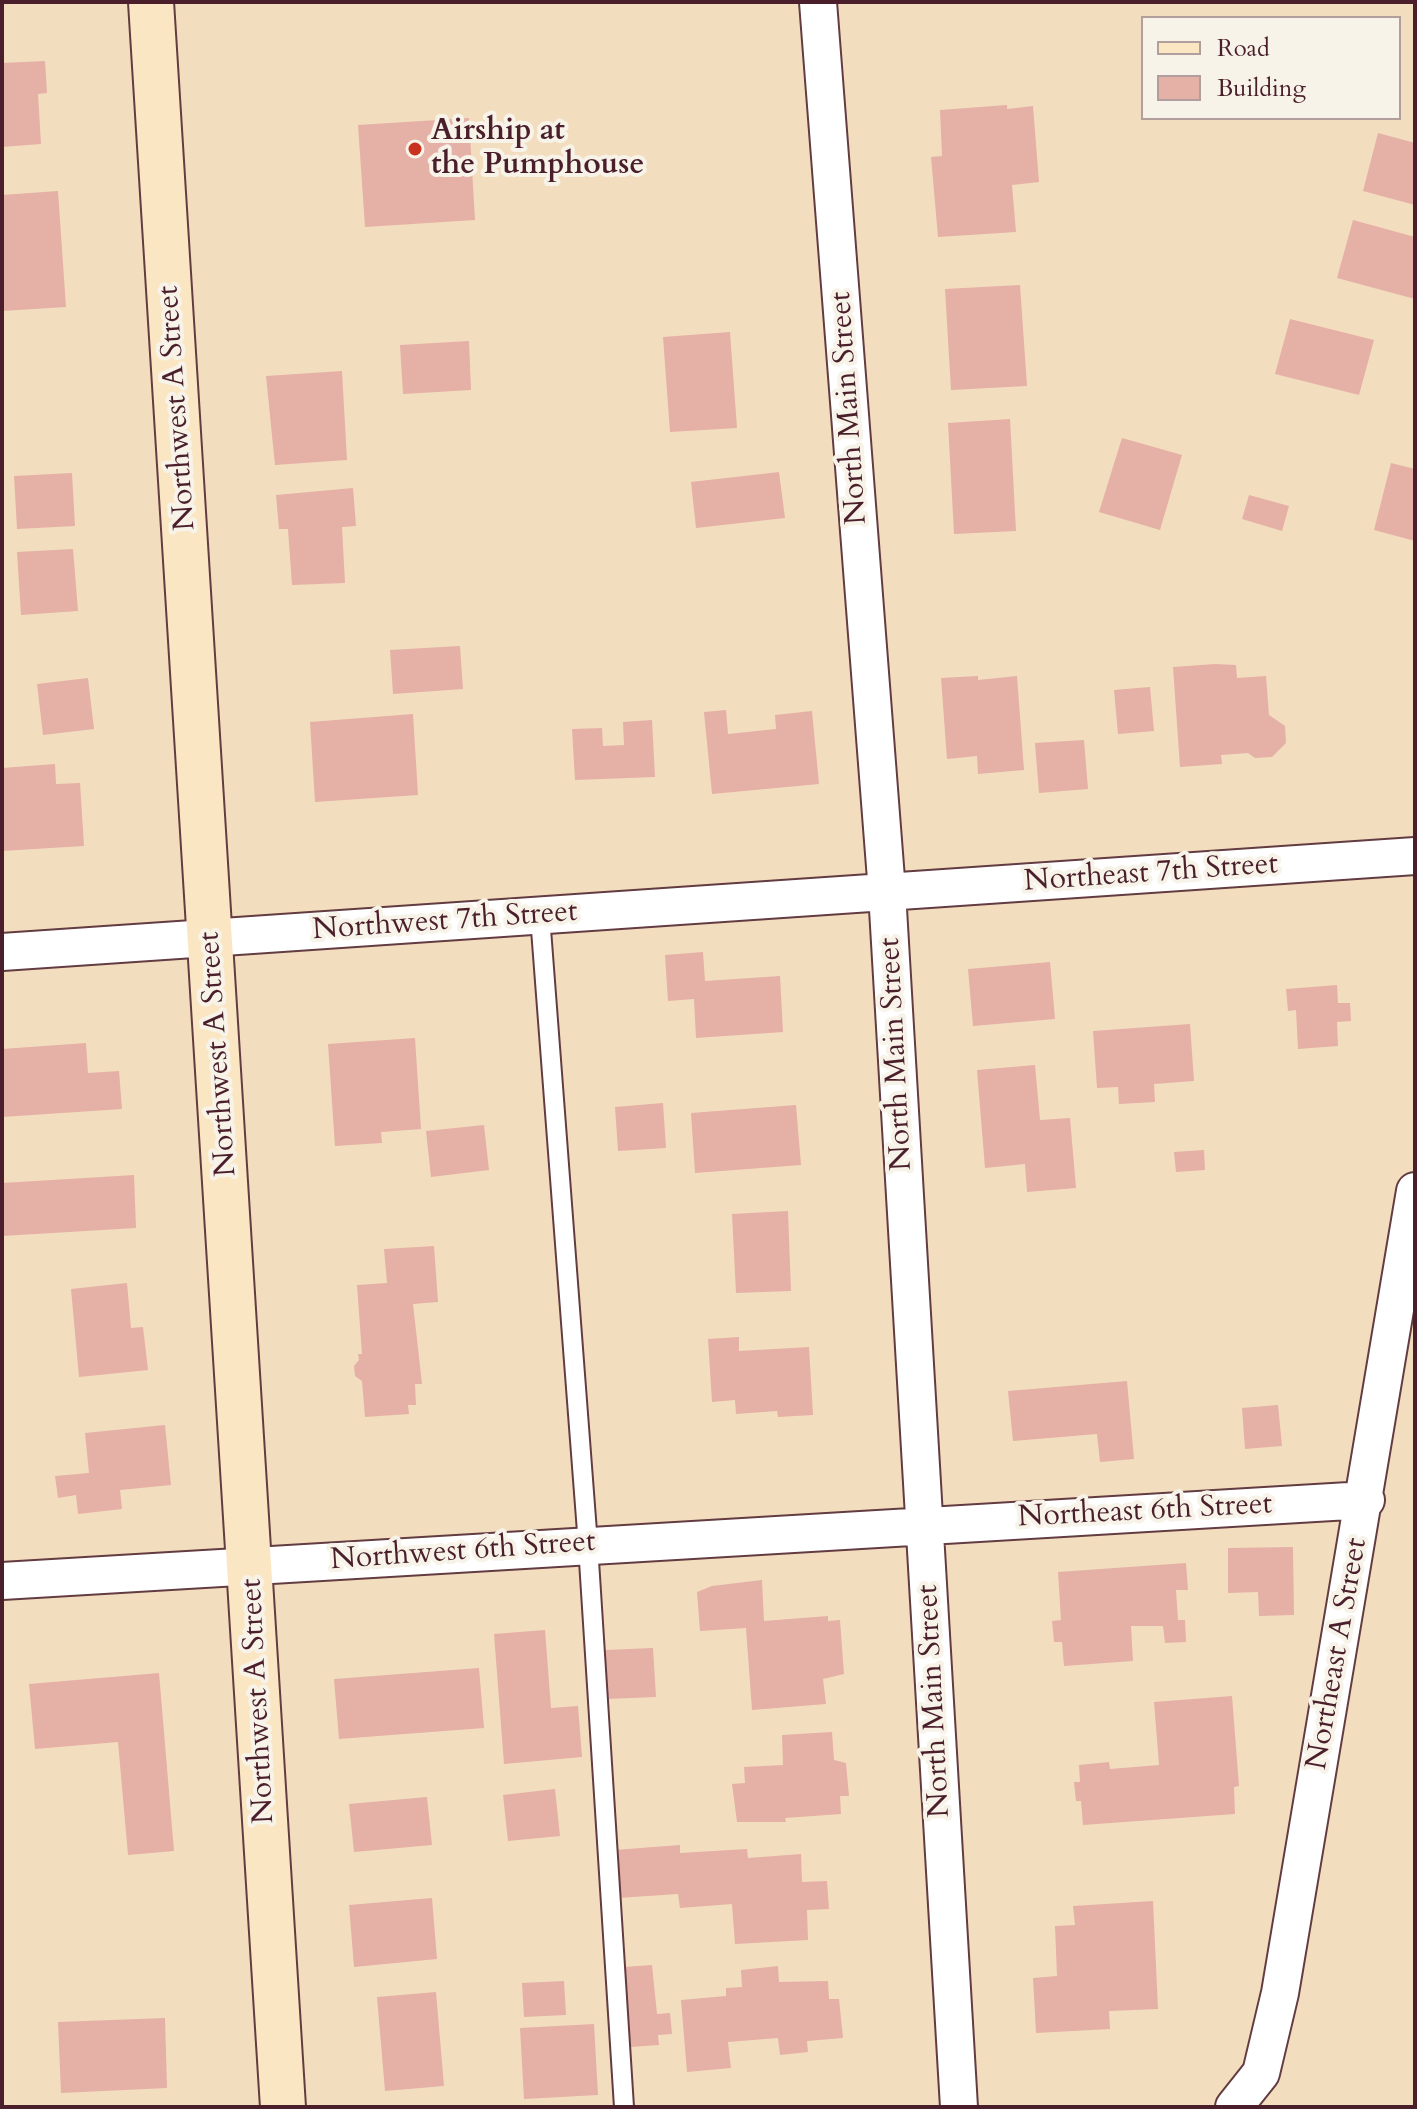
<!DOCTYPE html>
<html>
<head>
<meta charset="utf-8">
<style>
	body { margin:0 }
	#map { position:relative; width:1417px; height:2109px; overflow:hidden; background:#f3ddbf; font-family:Cardo,serif }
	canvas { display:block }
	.frame { position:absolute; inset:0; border:4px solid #4a1f2b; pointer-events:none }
	.legend { position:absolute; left:1141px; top:16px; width:260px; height:104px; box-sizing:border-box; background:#f7f3e8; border:2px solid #b29e9c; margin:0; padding:10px 14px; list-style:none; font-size:24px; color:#4a1f2b }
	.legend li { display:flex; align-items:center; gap:16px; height:40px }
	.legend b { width:40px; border:2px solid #b29e9c }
</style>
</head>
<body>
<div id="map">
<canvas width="1417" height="2109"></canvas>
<div class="frame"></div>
<ul class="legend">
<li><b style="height:10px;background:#fbe6c4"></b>Road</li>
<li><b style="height:22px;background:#e5b0a6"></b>Building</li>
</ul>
</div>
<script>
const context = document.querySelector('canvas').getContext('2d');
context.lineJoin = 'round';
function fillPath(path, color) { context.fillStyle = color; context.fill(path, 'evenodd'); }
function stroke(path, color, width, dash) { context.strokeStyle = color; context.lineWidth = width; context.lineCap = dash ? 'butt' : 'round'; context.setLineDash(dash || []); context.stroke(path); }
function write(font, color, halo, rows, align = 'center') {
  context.font = font + ' Cardo,serif'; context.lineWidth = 8; context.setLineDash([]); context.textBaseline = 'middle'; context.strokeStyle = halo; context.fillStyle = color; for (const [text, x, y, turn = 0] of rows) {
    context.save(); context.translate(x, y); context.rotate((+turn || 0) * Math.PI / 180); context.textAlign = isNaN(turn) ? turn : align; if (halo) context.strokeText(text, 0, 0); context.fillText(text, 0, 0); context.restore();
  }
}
fillPath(new Path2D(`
	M45 61 47 93 38 94 41 144 2 147V63Z
	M1007 105V109L1033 106 1039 182 1012 185 1016 232 938 237 931 157 942 156 940 110Z
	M469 118 475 220 365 227 358 125Z
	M1378 133 1415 143V205L1363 191Z
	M58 191 66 307 2 311V195Z
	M1353 220 1415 237V299L1337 278Z
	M1020 285 1027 386 951 390 945 289Z
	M1290 319 1374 340 1359 395 1275 374Z
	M730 332 737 428 670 432 663 337Z
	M469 341 471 390 403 394 400 345Z
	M342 371 347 460 275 465 266 376Z
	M1010 419 1016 531 954 534 948 423Z
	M1122 438 1182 455 1160 530 1099 512Z
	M1391 463 1415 469V541L1374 530Z
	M779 472 785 518 696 528 691 482Z
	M72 473 75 526 17 529 14 476Z
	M353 488 356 526 342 527 345 583 292 585 288 529H279L276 495Z
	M1249 495 1289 506 1282 531 1242 519Z
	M73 549 78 611 21 615 17 552Z
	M460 646 463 689 393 694 390 650Z
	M1215 664 1236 665 1237 678 1266 676 1269 715 1285 726 1286 743 1272 757 1255 758 1248 753 1221 755 1222 764 1180 767 1173 667Z
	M978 676V680L1017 676 1024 770 978 774 977 756 947 759 941 678Z
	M88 678 94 729 43 735 37 684Z
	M1150 687 1154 731 1118 734 1114 690Z
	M726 710 728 734 776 729 775 715 812 711 819 784 712 794 704 712Z
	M413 714 418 795 315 802 310 722Z
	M652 720 655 777 575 780 572 729 602 728 603 746 624 745 623 722Z
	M1084 740 1088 789 1039 793 1035 743Z
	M55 764 56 784 80 783 84 846 2 851V768Z
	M703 952 705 981 780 976 783 1032 696 1038 694 999 668 1001 665 955Z
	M1050 962 1055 1019 973 1026 968 969Z
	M1337 985 1338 1003H1350L1351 1021 1337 1022 1338 1046 1298 1049 1296 1010 1288 1011 1286 989Z
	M1190 1024 1194 1081 1154 1084 1155 1102 1119 1104 1118 1087 1097 1088 1093 1031Z
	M415 1038 421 1129 381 1132 382 1143 335 1146 328 1044Z
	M86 1043 88 1073 119 1071 122 1109 2 1117V1049Z
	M1035 1065 1040 1120 1070 1118 1076 1188 1027 1192 1025 1164 985 1168 977 1070Z
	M663 1103 666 1148 618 1151 615 1107Z
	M796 1105 801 1165 695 1173 691 1113Z
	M484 1125 489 1170 431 1177 426 1131Z
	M1204 1150 1205 1170 1176 1172 1174 1152Z
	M134 1175 136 1228 2 1236V1183Z
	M788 1211 791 1291 736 1293 732 1214Z
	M434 1246 438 1302 413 1304 422 1384H415L416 1405H408L409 1414 365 1417 362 1381 355 1376 354 1366 359 1360 358 1354H362L357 1285 387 1283 384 1249Z
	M127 1283 131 1328 143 1327 148 1370 79 1377 71 1289Z
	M739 1337V1351L809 1347 813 1415 778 1417 777 1411 736 1414 735 1400 712 1402 708 1339Z
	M1127 1381 1134 1459 1100 1462 1097 1434 1013 1441 1008 1391Z
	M1278 1405 1282 1446 1245 1449 1242 1408Z
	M165 1425 171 1485 120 1490 122 1509 78 1514 76 1495 58 1498 55 1476 89 1473 85 1433Z
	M1293 1547 1294 1615 1259 1616 1258 1592 1228 1593V1548Z
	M1186 1563 1188 1590H1176L1178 1620H1185L1186 1642 1165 1643 1163 1626H1131L1133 1661 1064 1666 1062 1642H1054L1052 1621 1061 1620 1058 1572Z
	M762 1580 764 1621 828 1616V1621L840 1620 844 1674 823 1679 826 1704 752 1710 746 1628 700 1631 697 1592 712 1586Z
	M545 1630 551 1708 578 1706 582 1757 504 1764 494 1634Z
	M653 1648 656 1697 607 1699 605 1650Z
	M479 1668 484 1728 339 1739 334 1679Z
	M159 1673 174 1851 128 1855 118 1742 35 1749 29 1684Z
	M1232 1696 1239 1786 1234 1787 1235 1814 1083 1825 1081 1801H1076L1074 1782H1080L1079 1765 1109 1762 1110 1769 1159 1765 1154 1702Z
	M832 1732 834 1760 846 1763 849 1796H840L841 1814 785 1818 786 1822H737L732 1784 745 1783 744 1767 783 1765 782 1735Z
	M555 1789 560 1836 508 1841 503 1795Z
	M427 1797 432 1845 354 1852 349 1804Z
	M680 1845V1853L747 1849 748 1858 801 1854 802 1882 827 1881 829 1909 807 1910 808 1940 735 1944 732 1904 680 1908 678 1894 618 1898 614 1850Z
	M432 1898 437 1959 354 1967 349 1905Z
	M1153 1901 1158 2009 1109 2011 1110 2029 1036 2033 1033 1978 1057 1976 1055 1926 1075 1925 1073 1906Z
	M652 1965 657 2014 670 2013 672 2034 658 2035 659 2045 630 2047 623 1967Z
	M778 1966 779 1982 828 1981 829 1999H839L843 2038 807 2041 808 2052 780 2055 778 2038 728 2042 731 2068 687 2072 681 2000 726 1996V1988L742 1987 741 1970Z
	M564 1981 566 2015 524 2017 522 1983Z
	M436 1992 444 2086 385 2091 377 1997Z
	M165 2018 167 2088 61 2093 58 2022Z
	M594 2024 598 2095 524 2099 520 2028Z`), '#e5b0a6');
const lane = new Path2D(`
	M540 916 588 1545 624 2107`);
const street = new Path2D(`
	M818 2 887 892 959 2107
	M2 952 1415 856
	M2 1581 1366 1500
	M1234 2107 1261 2073 1280 1993 1415 1191`);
const secondary = new Path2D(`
	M151 2 283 2107`);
stroke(lane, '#633c41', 22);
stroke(street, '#633c41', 40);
stroke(secondary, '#633c41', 48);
stroke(lane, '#fff', 18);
stroke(street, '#fff', 36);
stroke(secondary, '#fbe6c4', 44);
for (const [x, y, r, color] of [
	[415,149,8,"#c8321e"]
]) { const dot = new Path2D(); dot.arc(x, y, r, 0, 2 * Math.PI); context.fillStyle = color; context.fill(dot); stroke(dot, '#f7f3e8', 3); }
write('bold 30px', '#4a1f2b', '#f7f3e8', [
	["Airship at",431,132],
	["the Pumphouse",431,166]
], 'left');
write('30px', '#4a1f2b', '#f7f3e8', [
	["Northwest A Street",178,408,-94],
	["North Main Street",850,408,-94],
	["Northeast 7th Street",1151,874,-4],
	["Northwest 7th Street",445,922,-4],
	["Northwest A Street",219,1054,-94],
	["North Main Street",897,1054,-93],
	["Northeast 6th Street",1145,1512,-3],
	["Northwest 6th Street",463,1552,-4],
	["Northeast A Street",1338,1654,-80],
	["Northwest A Street",259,1701,-93],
	["North Main Street",935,1701,-93]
]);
</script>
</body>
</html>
